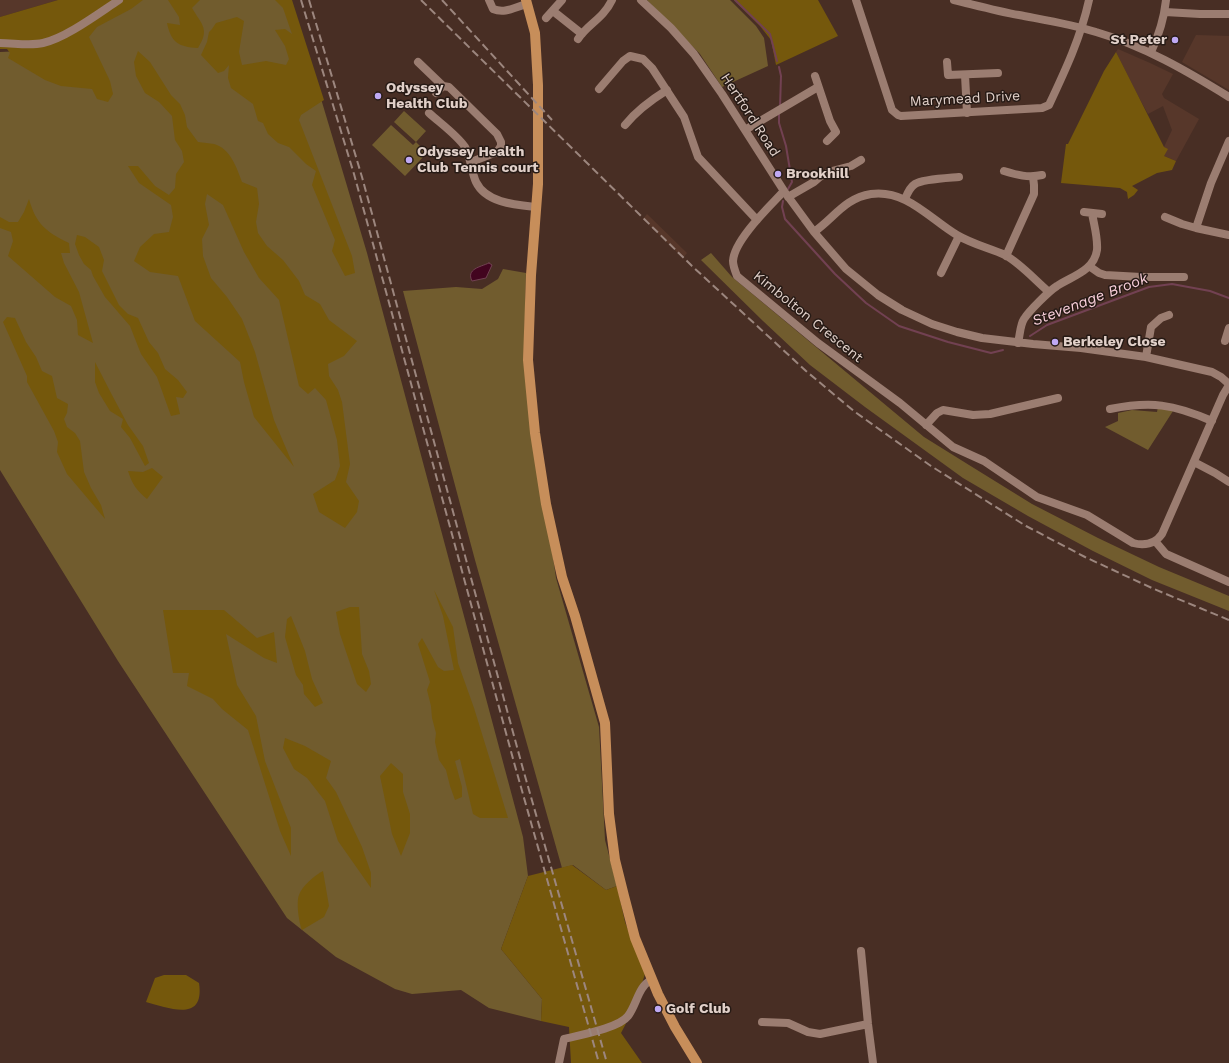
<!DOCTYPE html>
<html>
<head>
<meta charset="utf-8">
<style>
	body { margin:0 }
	canvas { display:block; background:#482e24 }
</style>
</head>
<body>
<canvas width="1229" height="1063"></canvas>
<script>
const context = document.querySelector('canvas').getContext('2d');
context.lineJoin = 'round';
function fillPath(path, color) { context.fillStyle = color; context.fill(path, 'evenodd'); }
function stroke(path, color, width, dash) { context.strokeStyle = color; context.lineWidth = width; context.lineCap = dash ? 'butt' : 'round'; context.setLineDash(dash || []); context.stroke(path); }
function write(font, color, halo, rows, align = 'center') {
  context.font = font + ' "Work Sans",sans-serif'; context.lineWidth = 3; context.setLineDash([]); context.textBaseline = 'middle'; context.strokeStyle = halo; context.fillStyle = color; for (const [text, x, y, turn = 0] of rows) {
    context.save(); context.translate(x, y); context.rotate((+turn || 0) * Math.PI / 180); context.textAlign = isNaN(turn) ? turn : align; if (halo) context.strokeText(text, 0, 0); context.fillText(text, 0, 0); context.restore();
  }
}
fillPath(new Path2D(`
	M0 0H58L0 17Z
	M1196 35 1229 36V90L1182 62Z
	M1118 49 1150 63 1173 74 1162 94 1164 98 1199 119 1176 161 1164 156V147L1172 130 1163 106 1148 114 1136 92 1116 52Z
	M647 214 687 253 683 258 643 219Z`), '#57372a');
fillPath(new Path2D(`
	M134 0H279L299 25 367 253 523 837 528 876 501 949 542 999 541 1021 489 1008 461 990 412 994 395 989 336 957 287 918 118 661 0 470V52L24 51Z
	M647 0H730L756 26 764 38 768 66 722 87 700 54Z
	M404 111 426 131 416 142 427 153 405 176 372 145 391 125 413 145 416 142 394 122Z
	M711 253 732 277 924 437 969 465 1032 504 1098 538 1159 567 1229 596V611L1152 580 1093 551 1028 516 963 478 865 407 810 365 763 321 701 260Z
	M503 269 526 273 524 359 556 578 599 727 605 840 617 886 606 890 573 865 562 868 475 560 403 291 456 287 482 289 498 279Z
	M1158 407 1173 411 1148 450 1105 427 1118 421V413L1132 410 1157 412Z`), '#715c2e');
fillPath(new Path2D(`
	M58 0H115C95 12 69 33 47 39 32 43 15 41 0 40V17Z
	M123 0H143L131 9 97 27 89 37 110 81 113 94 108 102 97 99 92 89 61 86 45 80 8 58 10 53 7 49H0V46L64 38Z
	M168 0H200L192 8C202 25 210 29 198 48 178 47 171 42 167 23L180 25 179 17Z
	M275 0H292L324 100 301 115 299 120 352 256 355 273 345 276 332 251 335 240 312 185 316 171 306 164 289 147 278 143 268 134 263 123 258 121 253 104 231 88 228 78 229 65 224 71 218 73 201 55 207 42 209 32 212 29 216 23 237 17 244 21 239 52 242 65 266 61 286 65 289 59 285 46 275 30 285 29 292 34 283 8Z
	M734 0H818L838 36 776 65 771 40 760 26Z
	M138 51 150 62 171 95 180 104 185 115 187 127 198 142C204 143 209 143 214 144 230 148 237 168 242 182L257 188 259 204 256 222 258 233 267 246 283 260 299 281 305 295 320 304 329 320 357 341 344 356 328 364 329 376 338 390 342 402 350 464 346 482 359 501 357 512 345 528 319 512 313 494 335 480 340 466 337 440 326 400 315 388 308 394 299 386 279 300 259 278 244 252 223 205 207 194 205 204 209 225 202 239 203 256 211 278 227 297 242 319 255 352 274 420 294 467 254 417 244 382 240 362 195 321 178 276 150 272 134 261 140 247 154 234 169 232 173 217 171 205 139 183 128 166H138L155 186 169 195 175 188 176 174 184 162 182 151 175 140 172 116 159 102 145 93 136 76 134 62Z
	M1116 52 1164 147 1168 149 1164 156 1176 161 1172 170 1157 173 1132 186 1138 190 1134 195 1128 199 1127 192 1120 188 1061 183 1066 144H1068L1104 71Z
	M29 199C36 224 46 232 69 243L70 253H61L64 263 79 292 93 343 78 335 77 320 71 306 55 297 8 256 13 241 11 232 0 228V217L9 222H18L24 212Z
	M77 235 85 237 99 247 104 260 102 271 119 305 128 314 138 318 149 342 158 353 165 369 178 380 187 392 183 398 176 397 180 414 171 416 157 377 141 354 130 326 105 297 93 276 91 270 84 264 79 255 75 244Z
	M7 317 15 318 26 342 36 357 42 371 52 376 57 398 68 404 67 413 64 419 67 427 75 433 80 441 84 472 91 488 101 505 105 519 67 474 57 452 58 442 54 431 27 382V376L3 322Z
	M95 362 112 395 128 425 143 446 149 463 145 466 130 438 121 427 123 419 110 411 99 393 95 382Z
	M152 468 163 477 147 499C137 491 132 484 128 471L143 472Z
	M434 590 453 627 458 663 474 708 508 818H480L473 814 460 759 455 761 462 787V797L455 800 450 786 446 770 439 760 435 742 436 733 432 718 431 706 427 690 430 682 418 644 422 638 438 667 444 671 454 670 443 616Z
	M350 607H359L362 654 369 671 371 684 366 692 357 684 340 634 336 612Z
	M163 610H224L257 638 274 632 277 663 264 658 226 634 237 685 256 716 265 761 291 828V856L280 831 248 730 222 709 213 699 187 686 189 673H173Z
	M291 616 305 651 312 679 323 703 315 707 304 694 303 685 296 675 285 637 287 619Z
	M285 738 305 746 331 761 326 778 336 792 362 847 371 873V888L338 841 325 801 307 778 294 769 283 748Z
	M391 763 403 774V792L410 814V833L401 856 392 834 380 776Z
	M572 865 606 890 617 886 625 922 645 974 633 1010 621 1033 642 1063H571L569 1027 541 1021 542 999 501 949 528 876Z
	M323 871 329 906 324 917 302 930C299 923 296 902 299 895 302 886 315 875 323 871Z
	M164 975H186L199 983C205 1023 169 1008 146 1002L155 978Z`), '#75580c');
const water = new Path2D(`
	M489 263 492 265 486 278 472 281C466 269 480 267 489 263Z`);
fillPath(water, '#42041f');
stroke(water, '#724152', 1);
stroke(new Path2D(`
	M735 0 770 34 777 61
	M779 67 781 76 780 107
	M779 114V123L786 146 792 182 788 189
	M783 201 782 207 785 219 835 274 866 303 899 326 948 342 991 353 1003 350
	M1030 336 1047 325 1149 287 1172 284 1210 291 1229 298`), '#724152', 2);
stroke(new Path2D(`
	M489 0 493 9C505 14 515 7 527 4
	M641 0 671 28 694 54 722 94 784 191 814 232 846 269 878 295 902 310 932 324 957 332 982 338 1033 344 1081 348 1146 357 1212 372 1221 377 1229 384
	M856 0 892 110 898 115 901 116 1042 108 1049 105C1065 71 1081 37 1089 0
	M954 0C975 5 997 11 1019 15 1045 20 1071 24 1096 32 1144 46 1187 71 1229 97
	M553 11 582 34
	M1165 12 1200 14H1229
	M546 18 562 0
	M578 39C588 24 603 19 612 0
	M0 43C14 43 30 46 43 43 66 38 99 13 119 0
	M1151 52C1159 35 1164 19 1166 0
	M418 62 443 86 449 87 497 134 501 142V146L497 152 471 162
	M947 62 948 75 998 73
	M965 75 967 113
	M815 76 830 121 836 132 827 141
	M599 89 623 61 630 56 643 59 652 68 684 117 698 157 757 220
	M436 93 443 86
	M429 113C440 123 457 135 465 147 471 158 471 171 476 182 486 203 516 205 536 207
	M625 125C637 110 651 100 667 90
	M745 130 818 87
	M1229 141 1211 183 1196 228 1229 235
	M1004 171C1017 175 1028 178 1042 175
	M784 191C770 206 734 240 733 261 733 266 735 271 737 276L818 343 900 403 953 447 984 461 1037 497 1087 515 1133 543C1144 546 1155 544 1162 534L1223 395 1229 385
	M788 197 814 182 821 176 832 171 851 166 861 160
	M905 199C907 194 910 187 915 184 923 179 948 178 959 177
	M1084 212 1102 214
	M1165 217 1182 224 1196 228
	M814 232C834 218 845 198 871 194 906 189 930 219 957 235 972 244 989 248 1005 255 1020 263 1036 281 1049 292
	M1006 256 1034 194V185L1033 177
	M1089 266 1099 273 1105 275 1141 277H1184
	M941 273 959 236
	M1225 341 1229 328
	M1018 343C1020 335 1020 325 1024 319 1029 311 1049 291 1057 286 1072 276 1094 271 1097 250 1098 238 1094 225 1092 213
	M1146 357 1151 327 1161 318 1169 315
	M1110 409C1151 401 1173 404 1212 421
	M926 425 937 413 943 410 973 415 990 414 1058 398
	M1194 462 1215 473 1229 482
	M1155 541 1166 554 1229 582
	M861 951 868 1024 873 1063
	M762 1022 788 1023 808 1032 820 1034 868 1024
	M559 1063 564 1039C580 1035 619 1028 628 1016 637 1004 638 987 651 980`), '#9b7d71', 8);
stroke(new Path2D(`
	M526 0 535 33 538 85V184L531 275 528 360 535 433 546 504 562 577 575 616 605 723 609 814 615 860 624 896 635 938 658 994 675 1027 697 1063`), '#c78e5a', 10);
stroke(new Path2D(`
	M301 0 354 174 515 766 599 1063
	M309 0 362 177 523 769 607 1063
	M421 0 692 266 806 371 855 412 931 466 1026 526 1085 557 1154 589 1229 620
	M442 0 552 120`), '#9c867e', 2, [8, 4]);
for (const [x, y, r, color] of [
	[1175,40,4,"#bfa9f4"],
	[378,96,4,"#bfa9f4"],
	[409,160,4,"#bfa9f4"],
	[778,174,4,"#bfa9f4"],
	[1055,342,4,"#bfa9f4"],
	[658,1009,4,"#bfa9f4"]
]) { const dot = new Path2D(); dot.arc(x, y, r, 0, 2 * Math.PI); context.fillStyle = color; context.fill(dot); stroke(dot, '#261a15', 1.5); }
write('bold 14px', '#e1d0c9', '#261a15', [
	["St Peter",1167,40,"right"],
	["Odyssey",386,88],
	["Health Club",386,104],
	["Odyssey Health",417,152],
	["Club Tennis court",417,168],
	["Brookhill",786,174],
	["Berkeley Close",1063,342],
	["Golf Club",666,1009]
], 'left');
write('14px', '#e1d0c9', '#261a15', [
	["Marymead Drive",965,99,-3],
	["Hertford Road",750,115,57],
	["Kimbolton Crescent",808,317,39]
]);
write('italic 15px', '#f8ced9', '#261a15', [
	["Stevenage Brook",1090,300,-21]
]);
</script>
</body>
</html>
